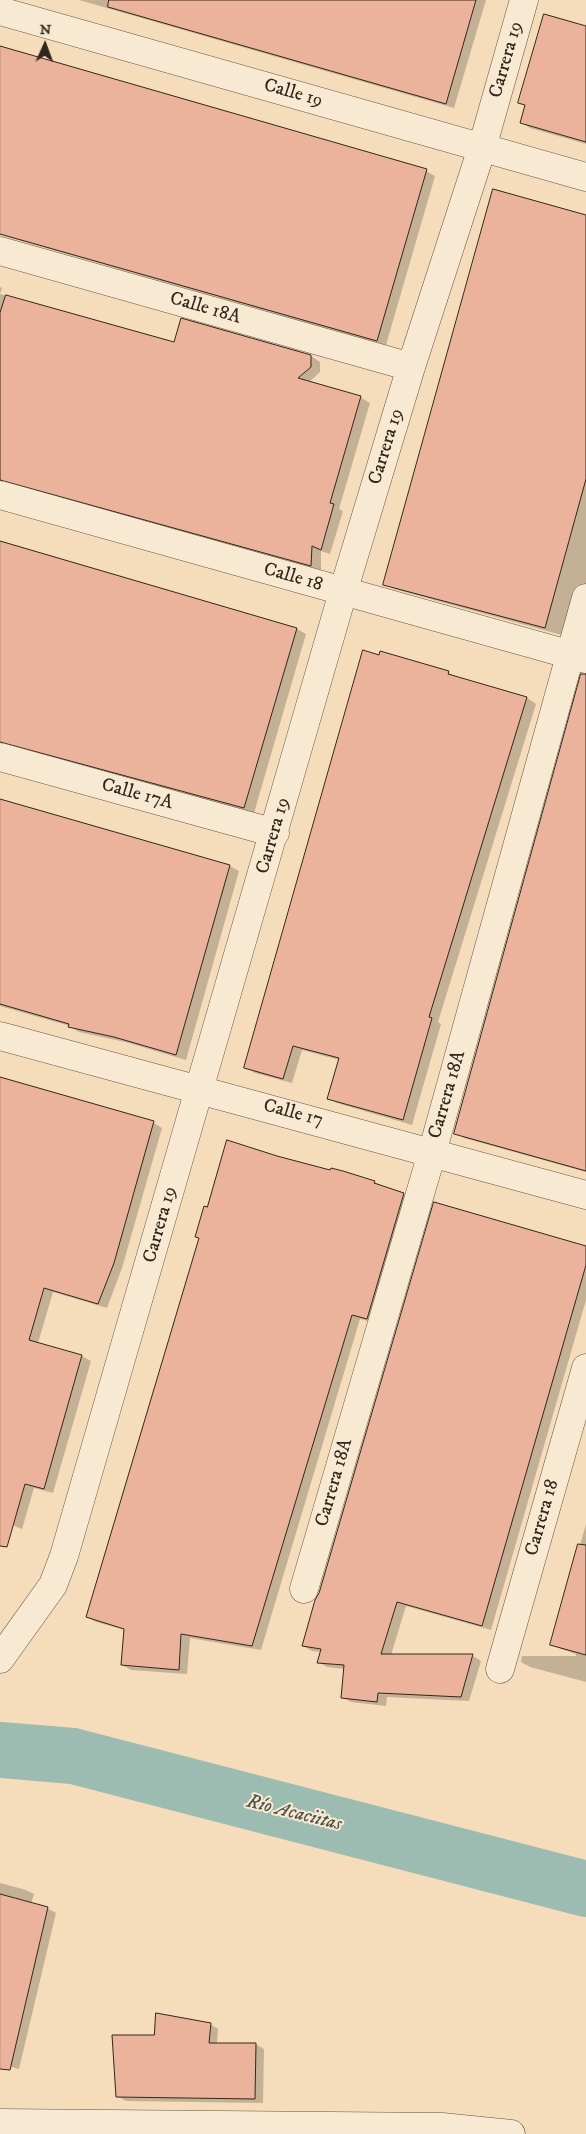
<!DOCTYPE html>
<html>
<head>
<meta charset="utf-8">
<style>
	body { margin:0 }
	#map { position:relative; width:586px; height:2134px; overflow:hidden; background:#f5ddbb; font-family:"IM FELL DW Pica",serif }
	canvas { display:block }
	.north { position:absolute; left:20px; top:20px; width:50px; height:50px; -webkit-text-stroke:4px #f8e9d3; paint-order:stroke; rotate:2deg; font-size:14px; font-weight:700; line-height:20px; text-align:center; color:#30271c }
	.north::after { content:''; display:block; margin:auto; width:18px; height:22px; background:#30271c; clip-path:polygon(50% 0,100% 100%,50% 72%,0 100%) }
</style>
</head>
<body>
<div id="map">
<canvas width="586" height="2134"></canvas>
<div class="north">N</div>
</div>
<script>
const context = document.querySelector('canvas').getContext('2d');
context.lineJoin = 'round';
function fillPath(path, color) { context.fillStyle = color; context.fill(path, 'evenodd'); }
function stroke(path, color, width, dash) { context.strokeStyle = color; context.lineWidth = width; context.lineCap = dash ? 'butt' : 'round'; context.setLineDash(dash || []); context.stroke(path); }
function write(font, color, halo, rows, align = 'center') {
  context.font = font + ' "IM FELL DW Pica",serif'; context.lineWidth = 4; context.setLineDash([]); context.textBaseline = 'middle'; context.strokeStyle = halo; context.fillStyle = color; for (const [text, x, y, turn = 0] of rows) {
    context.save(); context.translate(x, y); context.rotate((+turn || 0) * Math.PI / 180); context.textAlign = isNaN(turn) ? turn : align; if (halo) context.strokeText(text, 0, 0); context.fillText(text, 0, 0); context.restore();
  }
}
fillPath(new Path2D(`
	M79 0H486L454 108Z
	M586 28V144L530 128 522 123 526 106 520 102Z
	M0 48 426 171 435 176 386 345 0 235Z
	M586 216V591L569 637 394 589 385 584Z
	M0 287 2 288 0 294 174 343 311 356 320 362V372L308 383 360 397 370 403 339 509 343 511 330 554 321 551V570L15 485 0 484Z
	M0 541 297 629 306 634 254 813 14 746 0 748Z
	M448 672 457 678 527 698 536 704 438 1022 441 1024 412 1125 337 1103 328 1098 339 1060 302 1050 292 1083 255 1073 246 1067Z
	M586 714V1172L464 1138 455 1133Z
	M0 801 230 866 239 871 186 1060 125 1042 79 1032 70 1026 0 1006Z
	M0 1079 154 1123 162 1128 122 1268 107 1308 53 1292 38 1343 82 1356 91 1361 53 1493 34 1488 22 1529 0 1520Z
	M277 1157 374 1182 412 1199 376 1323 360 1319 261 1650 190 1638 187 1674 131 1670 122 1665 125 1630 96 1622 87 1617 208 1208Z
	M586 1247V1300L491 1630 406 1606 391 1655 473 1656 481 1661 469 1701 387 1697 386 1706 351 1702 342 1697 345 1669 327 1667 318 1662 321 1652 312 1651 303 1646Z
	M586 1524V1682L530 1667 521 1662 522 1656H576V1654L561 1649 552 1644Z
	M0 1883 26 1890 34 1894 31 1904 47 1908 56 1913 19 2069 0 2064Z
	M210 2024 218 2029 217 2044H255L264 2049 263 2103 126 2101 117 2096 156 2036Z`), '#0003');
stroke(new Path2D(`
	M0 1750 73 1756 586 1889`), '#9cbbb1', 56);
const building = new Path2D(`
	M109 0H476L446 104 108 7Z
	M544 14 586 26V142L520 123 525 105 518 103Z
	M0 46 427 169 377 341 0 234Z
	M493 189 586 215V479L545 628 383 585Z
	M6 295 174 342 181 318 311 355V367L298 378 361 396 330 503 334 504 321 550 312 546 311 566 0 480V313Z
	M0 541 297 628 244 808 0 742Z
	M363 650 379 655 380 651 449 671 448 674 527 697 429 1017 432 1018 403 1120 327 1099 339 1058 293 1046 283 1079 244 1068Z
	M581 674H586V1171L454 1134Z
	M0 799 230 865 176 1055 114 1037 68 1027 69 1024 0 1004Z
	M0 1077 154 1121 114 1263 98 1304 44 1288 29 1340 82 1355 44 1489 25 1484 7 1547 0 1546Z
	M227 1140 277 1156 330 1170 331 1168 343 1171 375 1181 374 1183 404 1193 367 1319 352 1315 252 1646 181 1634 179 1670 121 1665 124 1629 86 1617 199 1238 195 1237 204 1206 207 1207Z
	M434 1202 586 1246V1265L482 1626 397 1602 381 1654H473L461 1697 378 1693 377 1702 341 1698 344 1665 317 1663 321 1649 302 1646 315 1600 319 1593Z
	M578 1544 586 1545V1655L550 1645Z
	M0 1894 48 1907 10 2070 0 2069Z
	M156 2013 211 2023 209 2043H256L255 2099 116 2097 112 2035H154Z`);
fillPath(building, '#ecb39c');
stroke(building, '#30271c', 1);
const minor = new Path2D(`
	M0 11 586 177
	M0 251 411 367
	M0 757 275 833
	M0 1036 586 1195
	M304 1589 432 1153 586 598
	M0 1659 53 1585 64 1556 343 592 411 367 482 148 524 0
	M500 1669 586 1368
	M0 2123 442 2127 511 2134`);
const tertiary = new Path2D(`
	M0 495 586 659`);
stroke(minor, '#615444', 29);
stroke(tertiary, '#615444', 29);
stroke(minor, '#f8e9d3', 28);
stroke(tertiary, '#f8e9d3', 28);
write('19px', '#30271c', '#f8e9d3', [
	["Carrera 19",507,60,-74],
	["Calle 19",293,94,16],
	["Calle 18A",205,309,16],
	["Carrera 19",387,447,-73],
	["Calle 18",293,578,16],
	["Calle 17A",137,795,15],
	["Carrera 19",274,836,-74],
	["Carrera 18A",448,1095,-74],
	["Calle 17",293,1114,15],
	["Carrera 19",161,1225,-74],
	["Carrera 18A",335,1483,-74],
	["Carrera 18",543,1518,-74]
]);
write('italic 20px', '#505349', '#f8e9d3', [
	["Río Acaciitas",294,1814,14]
]);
</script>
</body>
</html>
